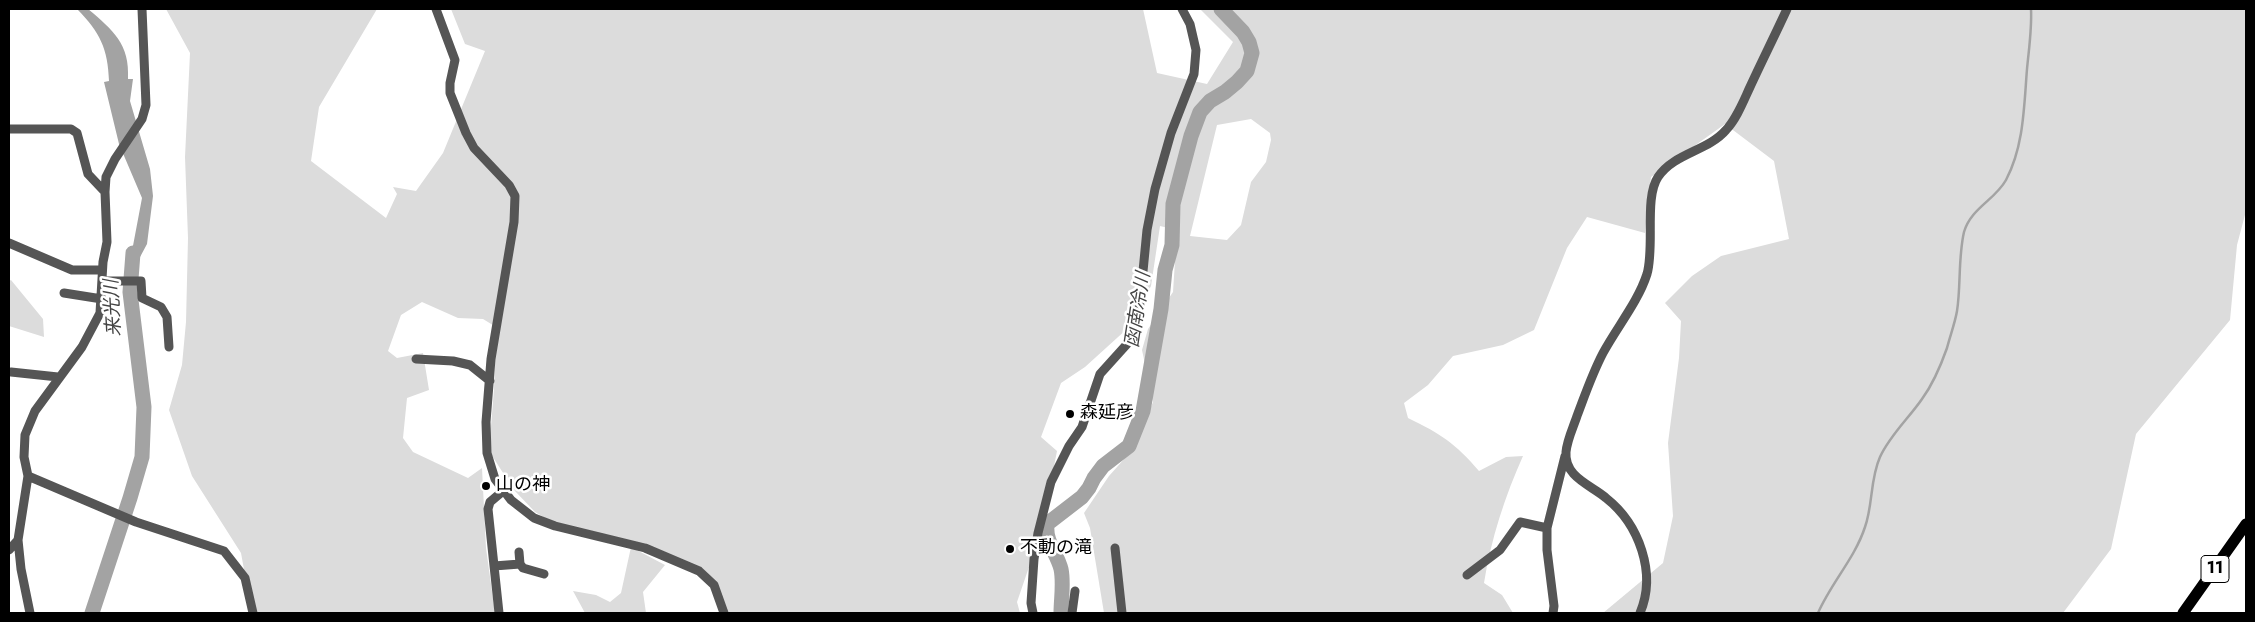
<!DOCTYPE html>
<html>
<head>
<meta charset="utf-8">
<style>
	body { margin:0 }
	#map { position:relative; width:2255px; height:622px; overflow:hidden; background:#fff; font-family:Jost,sans-serif }
	canvas { display:block }
	.frame { position:absolute; inset:0; border:10px solid #000; pointer-events:none }
</style>
</head>
<body>
<div id="map">
<canvas width="2255" height="622"></canvas>
<div class="frame"></div>
</div>
<script>
const context = document.querySelector('canvas').getContext('2d');
context.lineJoin = 'round';
function fillPath(path, color) { context.fillStyle = color; context.fill(path, 'evenodd'); }
function stroke(path, color, width, dash) { context.strokeStyle = color; context.lineWidth = width; context.lineCap = dash ? 'butt' : 'round'; context.setLineDash(dash || []); context.stroke(path); }
function write(font, color, halo, rows, align = 'center') {
  context.font = font + ' Jost,"Noto Sans JP",sans-serif'; context.lineWidth = 5; context.setLineDash([]); context.textBaseline = 'middle'; context.strokeStyle = halo; context.fillStyle = color; for (const [text, x, y, turn = 0] of rows) {
    context.save(); context.translate(x, y); context.rotate((+turn || 0) * Math.PI / 180); context.textAlign = isNaN(turn) ? turn : align; if (halo) context.strokeText(text, 0, 0); context.fillText(text, 0, 0); context.restore();
  }
}
fillPath(new Path2D(`
	M166 9H377L319 107 311 161 386 218 397 194 393 187 416 191 443 153 485 51 465 44 451 9H1143L1157 73 1207 84 1233 42 1200 9H2246V211L2237 245 2230 320 2136 434 2111 549 2063 613H1603L1663 563 1673 516 1668 443 1679 358 1681 321 1665 303 1692 276 1721 256 1789 239 1774 161 1725 124 1651 177 1645 233 1587 217 1567 248 1534 330 1503 345 1453 356 1428 385 1404 403 1408 418C1441 434 1455 443 1479 471L1506 457 1523 456C1505 496 1491 539 1484 583L1502 595 1513 613H1104L1090 528 1084 513 1109 476 1134 448 1153 402 1142 350 1148 329 1173 292 1177 230 1160 226 1151 286 1128 328 1085 367 1061 383 1041 437 1057 451 1041 532 1017 602 1020 613H725L706 573 627 544 566 530 535 512 514 490 489 451 494 389 496 327 483 319 458 318 422 302 401 315 388 351 397 358 423 353 429 390 407 398 403 438 413 452 468 478 482 468 486 548 495 613H252L241 553 192 476 169 410 182 365 186 322 188 238 185 157 190 53ZM1251 119 1270 133 1271 140 1266 162 1251 182 1241 225 1227 240 1190 236 1217 125Z
	M11 280 43 319 44 337 9 326V281Z
	M631 547 665 565 643 592 646 613H585L573 591 596 595 610 602 621 593Z`), '#dcdcdc');
fillPath(new Path2D(`
	M77 9H88C113 30 130 44 128 79H133L130 101 150 169 153 196 147 244 132 272 129 267 142 198 119 144 104 82 109 81C108 49 100 32 77 9Z`), '#a3a3a3');
stroke(new Path2D(`
	M1818 613C1831 583 1855 558 1865 527 1873 505 1870 479 1880 457 1890 435 1909 418 1922 399 1933 384 1941 365 1947 348 1950 336 1955 323 1957 311 1961 286 1958 258 1964 232 1971 208 1995 200 2006 180 2024 146 2024 106 2027 69 2029 48 2032 29 2031 9`), '#a3a3a3', 2.5);
stroke(new Path2D(`
	M92 613 130 498 142 457 144 407 130 292 133 253
	M1061 613C1061 599 1064 583 1061 569 1057 553 1045 542 1047 524L1082 497 1089 488 1094 478 1103 466 1129 446 1143 411 1161 309 1165 270 1172 245 1173 204 1191 136 1200 112 1210 101 1225 92 1237 82 1247 71 1252 53 1249 42 1243 32 1221 9`), '#a3a3a3', 15);
stroke(new Path2D(`
	M436 9 455 60 450 83V93L466 133 474 148 509 185 515 196 514 222 491 359 486 422 487 453 495 479 511 500 534 518 555 526 645 548 699 571 714 585 724 613
	M9 129H71L77 133 88 174 105 192
	M9 243 72 270H102
	M102 281H141L142 298 161 307 167 317 169 347
	M64 293 102 299
	M416 359 453 361 470 365 490 381
	M11 372 58 377
	M28 476 136 522 224 551 245 578 253 613
	M1115 548 1122 613
	M9 550 18 540
	M519 552 520 564
	M494 566 520 564 523 568 544 574
	M1467 575 1500 550 1520 522 1547 528
	M30 613 21 569 18 540 28 476 24 457 25 435 35 411 82 347 100 313 103 262 107 242 105 192 106 177 115 159 142 119 146 105 142 9
	M499 613 488 509 490 502 503 491
	M1033 613 1031 603 1034 559 1038 533 1051 482 1069 446 1082 427 1100 374 1137 333 1147 230 1155 189 1171 133 1194 74 1196 50 1190 24 1182 9
	M1072 613 1075 591
	M1553 613 1554 606 1547 550V528L1565 456
	M1640 613C1657 573 1639 524 1606 498 1591 485 1564 477 1566 452 1567 440 1573 428 1577 416 1585 395 1592 374 1603 353 1617 327 1638 302 1647 274 1655 247 1644 198 1658 177 1674 153 1708 151 1726 130 1737 118 1743 102 1750 87 1762 61 1775 35 1787 9`), '#555', 9);
stroke(new Path2D(`
	M2183 613 2246 524`), '#000', 11);
for (const [x, y, r, color] of [
	[1070,414,5,"#000"],
	[486,486,5,"#000"],
	[1010,549,5,"#000"]
]) { const dot = new Path2D(); dot.arc(x, y, r, 0, 2 * Math.PI); context.fillStyle = color; context.fill(dot); stroke(dot, '#fff', 2); }
for (const [x, y, w] of [
	[2215,569,28]
]) { const box = new Path2D(); box.roundRect(x - w / 2, y - 13.5, w, 27, 4); context.fillStyle = '#fff'; context.fill(box); stroke(box, '#000', 1); }
write('bold 16px', '#000', null, [
	["11",2215,569]
]);
write('18px', '#000', '#fff', [
	["森延彦",1080,414],
	["山の神",496,486],
	["不動の滝",1020,549]
], 'left');
write('italic 19px', '#444', '#fff', [
	["来光川",114,308,-93],
	["函南冷川",1139,310,-81]
]);
</script>
</body>
</html>
